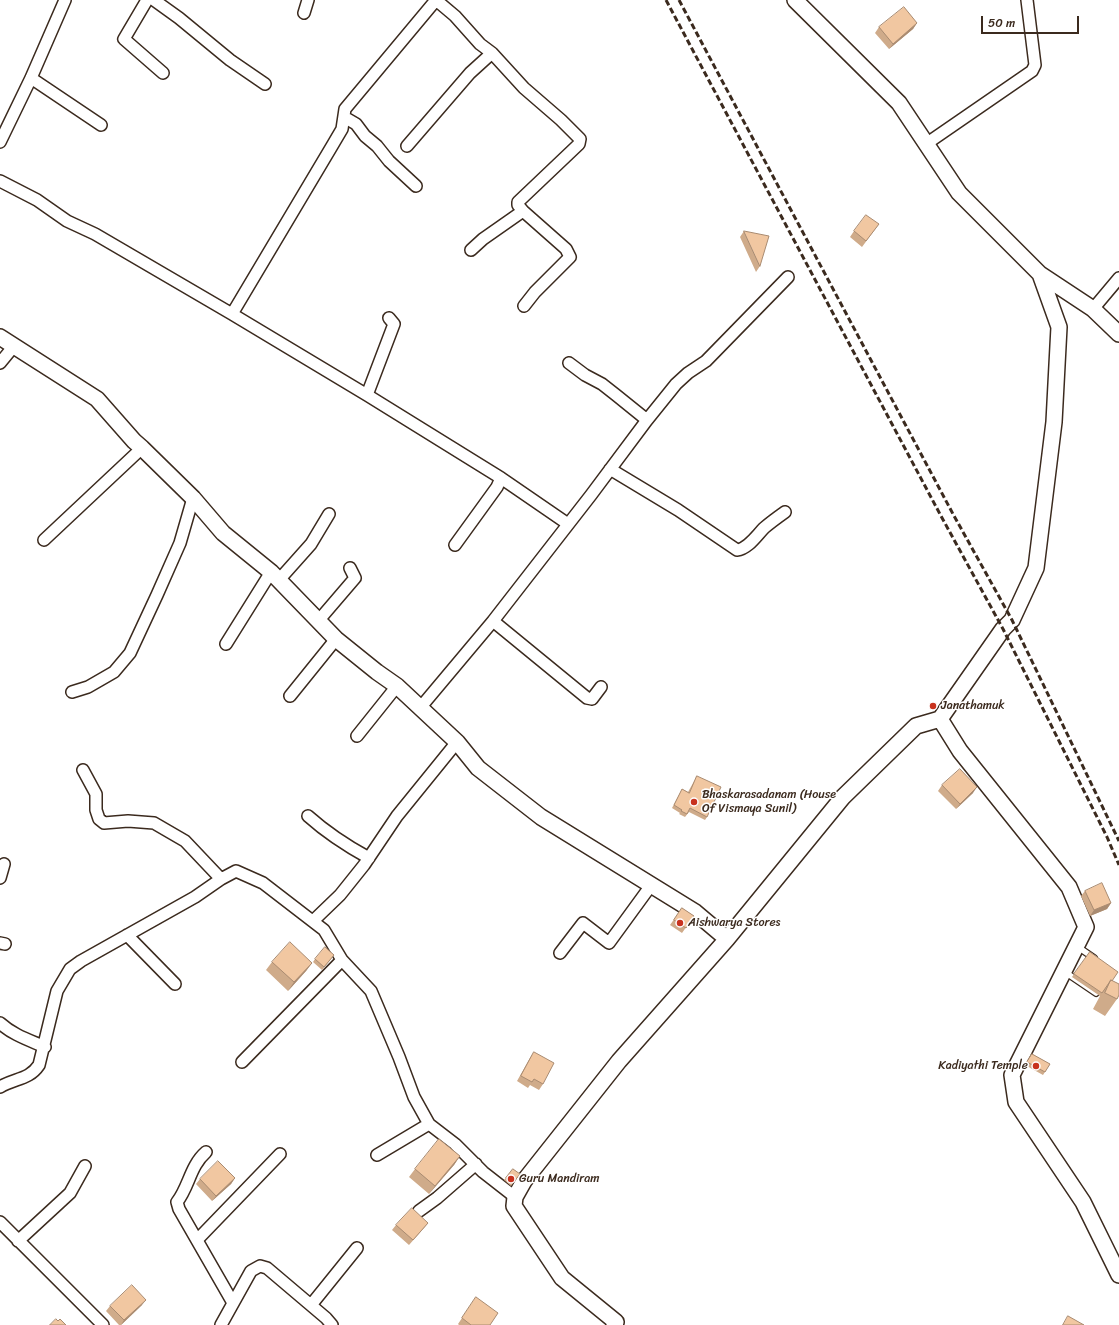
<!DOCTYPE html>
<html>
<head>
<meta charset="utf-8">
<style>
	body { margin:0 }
	#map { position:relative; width:1119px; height:1325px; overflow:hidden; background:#fff; font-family:Sriracha,sans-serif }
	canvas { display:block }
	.scale { position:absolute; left:981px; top:16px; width:98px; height:18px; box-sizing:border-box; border:2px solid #3b2a1e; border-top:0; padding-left:5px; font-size:12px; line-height:14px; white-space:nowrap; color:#3b2a1e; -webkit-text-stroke:3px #fff; paint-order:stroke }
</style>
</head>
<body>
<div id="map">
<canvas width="1119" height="1325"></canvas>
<div class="scale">50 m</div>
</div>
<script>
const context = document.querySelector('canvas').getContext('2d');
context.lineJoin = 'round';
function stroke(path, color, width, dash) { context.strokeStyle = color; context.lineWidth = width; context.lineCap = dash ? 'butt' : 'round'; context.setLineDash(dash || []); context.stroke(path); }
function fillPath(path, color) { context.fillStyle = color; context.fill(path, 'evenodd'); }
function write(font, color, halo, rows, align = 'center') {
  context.font = font + ' Sriracha,sans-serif'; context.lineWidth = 3; context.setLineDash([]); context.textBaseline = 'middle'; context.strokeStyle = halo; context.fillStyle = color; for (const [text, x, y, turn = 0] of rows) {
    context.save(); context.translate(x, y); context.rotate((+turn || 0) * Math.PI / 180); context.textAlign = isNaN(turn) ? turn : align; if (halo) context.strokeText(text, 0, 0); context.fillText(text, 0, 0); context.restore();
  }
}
const service = new Path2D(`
	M1078 947 1094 958
	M1065 972 1096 993`);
const minor = new Path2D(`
	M147 0 124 39 163 73
	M154 0 179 18 230 60 265 84
	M436 0 455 16 480 44 492 53 524 88 561 120 580 139 579 144 518 202V205L523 211 566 249 570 257 535 292 524 306
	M304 13 308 0
	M31 78 101 125
	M344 117 356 124 365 136 377 146 389 161 416 186
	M0 142 31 78 65 0
	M926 144 1032 71 1035 65 1027 0
	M407 146 470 73 492 53
	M0 181 37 200 67 221 95 234 232 314 367 395 501 478 568 524
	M471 250 483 239 523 211
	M1093 309 1119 278
	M232 314 332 146 342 129 345 109 436 0
	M0 363 14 346
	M569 363 585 375 602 384 616 395 647 420
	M367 395 394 324 389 318
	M610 469 678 510 737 550C748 549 757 535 764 528 771 522 778 517 785 512
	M44 540 142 448
	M455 545 497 487 501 478
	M278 581 311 544 329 514
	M319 620 355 578 350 568
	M493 621 587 698 592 699 601 687
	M226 644 271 572
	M72 692 88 687 114 672 130 653 157 595 180 543 193 498
	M290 696 336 639
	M420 708 493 621 591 495 647 420 676 384 688 373 706 361 788 277
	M357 736 397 686
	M83 770 96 794V810L99 819 104 823 128 821 154 823 185 841 221 879 236 871 263 883 324 930 342 960 371 991 399 1057 414 1097 429 1124 455 1144 483 1172 515 1197
	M308 816C327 833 347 846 369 858
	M0 878 4 864
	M313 921 340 895 364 865 397 816 457 742
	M127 935 175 984
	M0 943 5 944
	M560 953 583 923 609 943 652 884
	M0 1023C13 1035 29 1040 45 1047
	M242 1062 342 960
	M0 1087C15 1078 29 1080 39 1065L57 991 70 969 81 961 195 897 221 879
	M206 1152C190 1166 189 1187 177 1202L179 1209 233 1303
	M377 1155 429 1124
	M419 1211 437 1198 476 1164
	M0 1222 103 1325
	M198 1239 280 1154
	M18 1241 70 1193 85 1166
	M311 1305 357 1248
	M221 1325 251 1271 260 1266 267 1268 326 1318 332 1325`);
const secondary = new Path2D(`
	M795 0 899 103 959 193 1040 274 1059 327 1054 422 1036 568 1012 620 1003 629 940 719 960 751 1069 887 1086 927 1012 1075 1016 1102 1083 1202 1119 1275
	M1040 274 1093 309 1119 334
	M0 337 97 399 134 441 142 448 193 498 223 533 271 572 336 639 377 672 397 686 457 742 478 768 541 817 695 912 727 939
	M614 1325 616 1322 562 1278 514 1206 515 1197 524 1181 619 1061 727 939 843 797 916 726 940 719`);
stroke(service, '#3b2a1e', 8);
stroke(minor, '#3b2a1e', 14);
stroke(secondary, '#3b2a1e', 18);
stroke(service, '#fff', 5.5);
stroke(minor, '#fff', 11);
stroke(secondary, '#fff', 15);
stroke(new Path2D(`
	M666 0 941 516 1003 629 1107 837 1119 865
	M679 0 953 514 1012 620 1119 841`), '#3b2a1e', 3, [6, 3]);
fillPath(new Path2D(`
	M917 23 913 29 889 49 875 33 879 27Z
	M879 224 862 247 850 237 854 231Z
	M744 231 760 266 756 272 740 237Z
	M697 776 707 817 705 820 689 812 685 817 679 814 680 813 672 808 682 789 688 792Z
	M942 785 973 793 956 809 938 791Z
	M1085 891 1111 903 1107 909 1090 916 1081 896Z
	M682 908 694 916 682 933 670 925Z
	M1090 952 1112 981 1117 999 1105 1016 1093 1009 1100 996 1072 977Z
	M332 958 322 970 313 962 315 959Z
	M272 962 312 963 306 971 288 991 266 970Z
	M534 1052 543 1084 539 1090 530 1085 528 1088 517 1081 530 1058Z
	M1032 1054 1050 1064 1043 1075 1025 1065Z
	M460 1156 454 1165 429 1194 409 1177 415 1169Z
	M513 1169 520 1174 511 1186 504 1180Z
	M235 1178 231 1184 212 1201 196 1184 200 1179Z
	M428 1223 424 1228 409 1245 392 1230 396 1225Z
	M476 1297 490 1325H459L458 1324Z
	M142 1305 121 1325H119L106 1311 110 1306Z`), '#cfab8a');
fillPath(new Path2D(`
	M917 23 913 29 889 49 893 44Z
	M977 787 973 793 956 809 960 804Z
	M1111 903 1107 909 1090 916 1094 910Z
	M312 963 306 971 288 991 294 982Z
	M460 1156 454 1165 429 1194 435 1186Z
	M235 1178 231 1184 212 1201 216 1196Z
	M146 1300 142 1305 121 1325 124 1320Z`), '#a98b71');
const building = new Path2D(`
	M904 7 917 23 893 44 879 27Z
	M866 215 879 224 866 241 854 231Z
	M744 231 769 236 760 266Z
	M960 769 977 787 960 804 942 785Z
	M697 776 721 787 707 817 690 808 687 814 681 811 682 810 674 805 682 789 689 793Z
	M1102 883 1111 903 1094 910 1085 891Z
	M682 908 694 916 686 928 674 920Z
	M290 942 312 963 294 982 272 962Z
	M325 947 334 955 324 967 315 959Z
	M1090 952 1118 972 1112 981 1111 980 1102 993 1074 974Z
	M1111 980 1119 984V995L1117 999 1105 993Z
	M534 1052 554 1063 543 1084 534 1079 532 1082 521 1076Z
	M1032 1054 1050 1064 1045 1072 1027 1062Z
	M439 1139 460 1156 435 1186 415 1169Z
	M218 1161 235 1178 216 1196 200 1179Z
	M513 1169 520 1174 513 1183 506 1178Z
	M412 1208 428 1223 413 1240 396 1225Z
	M132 1285 146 1300 124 1320 110 1306Z
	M476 1297 498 1313 490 1325H471L462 1318Z
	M1068 1316 1084 1325H1063Z
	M56 1319 58 1321 60 1319 66 1325H50Z`);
fillPath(building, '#f1c7a1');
stroke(building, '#a98b71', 1);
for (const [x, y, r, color] of [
	[933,706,4,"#c8321e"],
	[694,802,4,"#c8321e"],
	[680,923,4,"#c8321e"],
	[1036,1066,4,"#c8321e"],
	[511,1179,4,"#c8321e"]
]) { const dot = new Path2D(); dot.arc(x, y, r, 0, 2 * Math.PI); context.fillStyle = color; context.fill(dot); stroke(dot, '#fff', 1.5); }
write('12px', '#3b2a1e', '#fff', [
	["Janathamuk",941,706],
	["Bhaskarasadanam (House",702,795],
	["Of Vismaya Sunil)",702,809],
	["Aishwarya Stores",688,923],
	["Kadiyathi Temple",1028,1066,"right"],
	["Guru Mandiram",519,1179]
], 'left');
</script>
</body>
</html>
